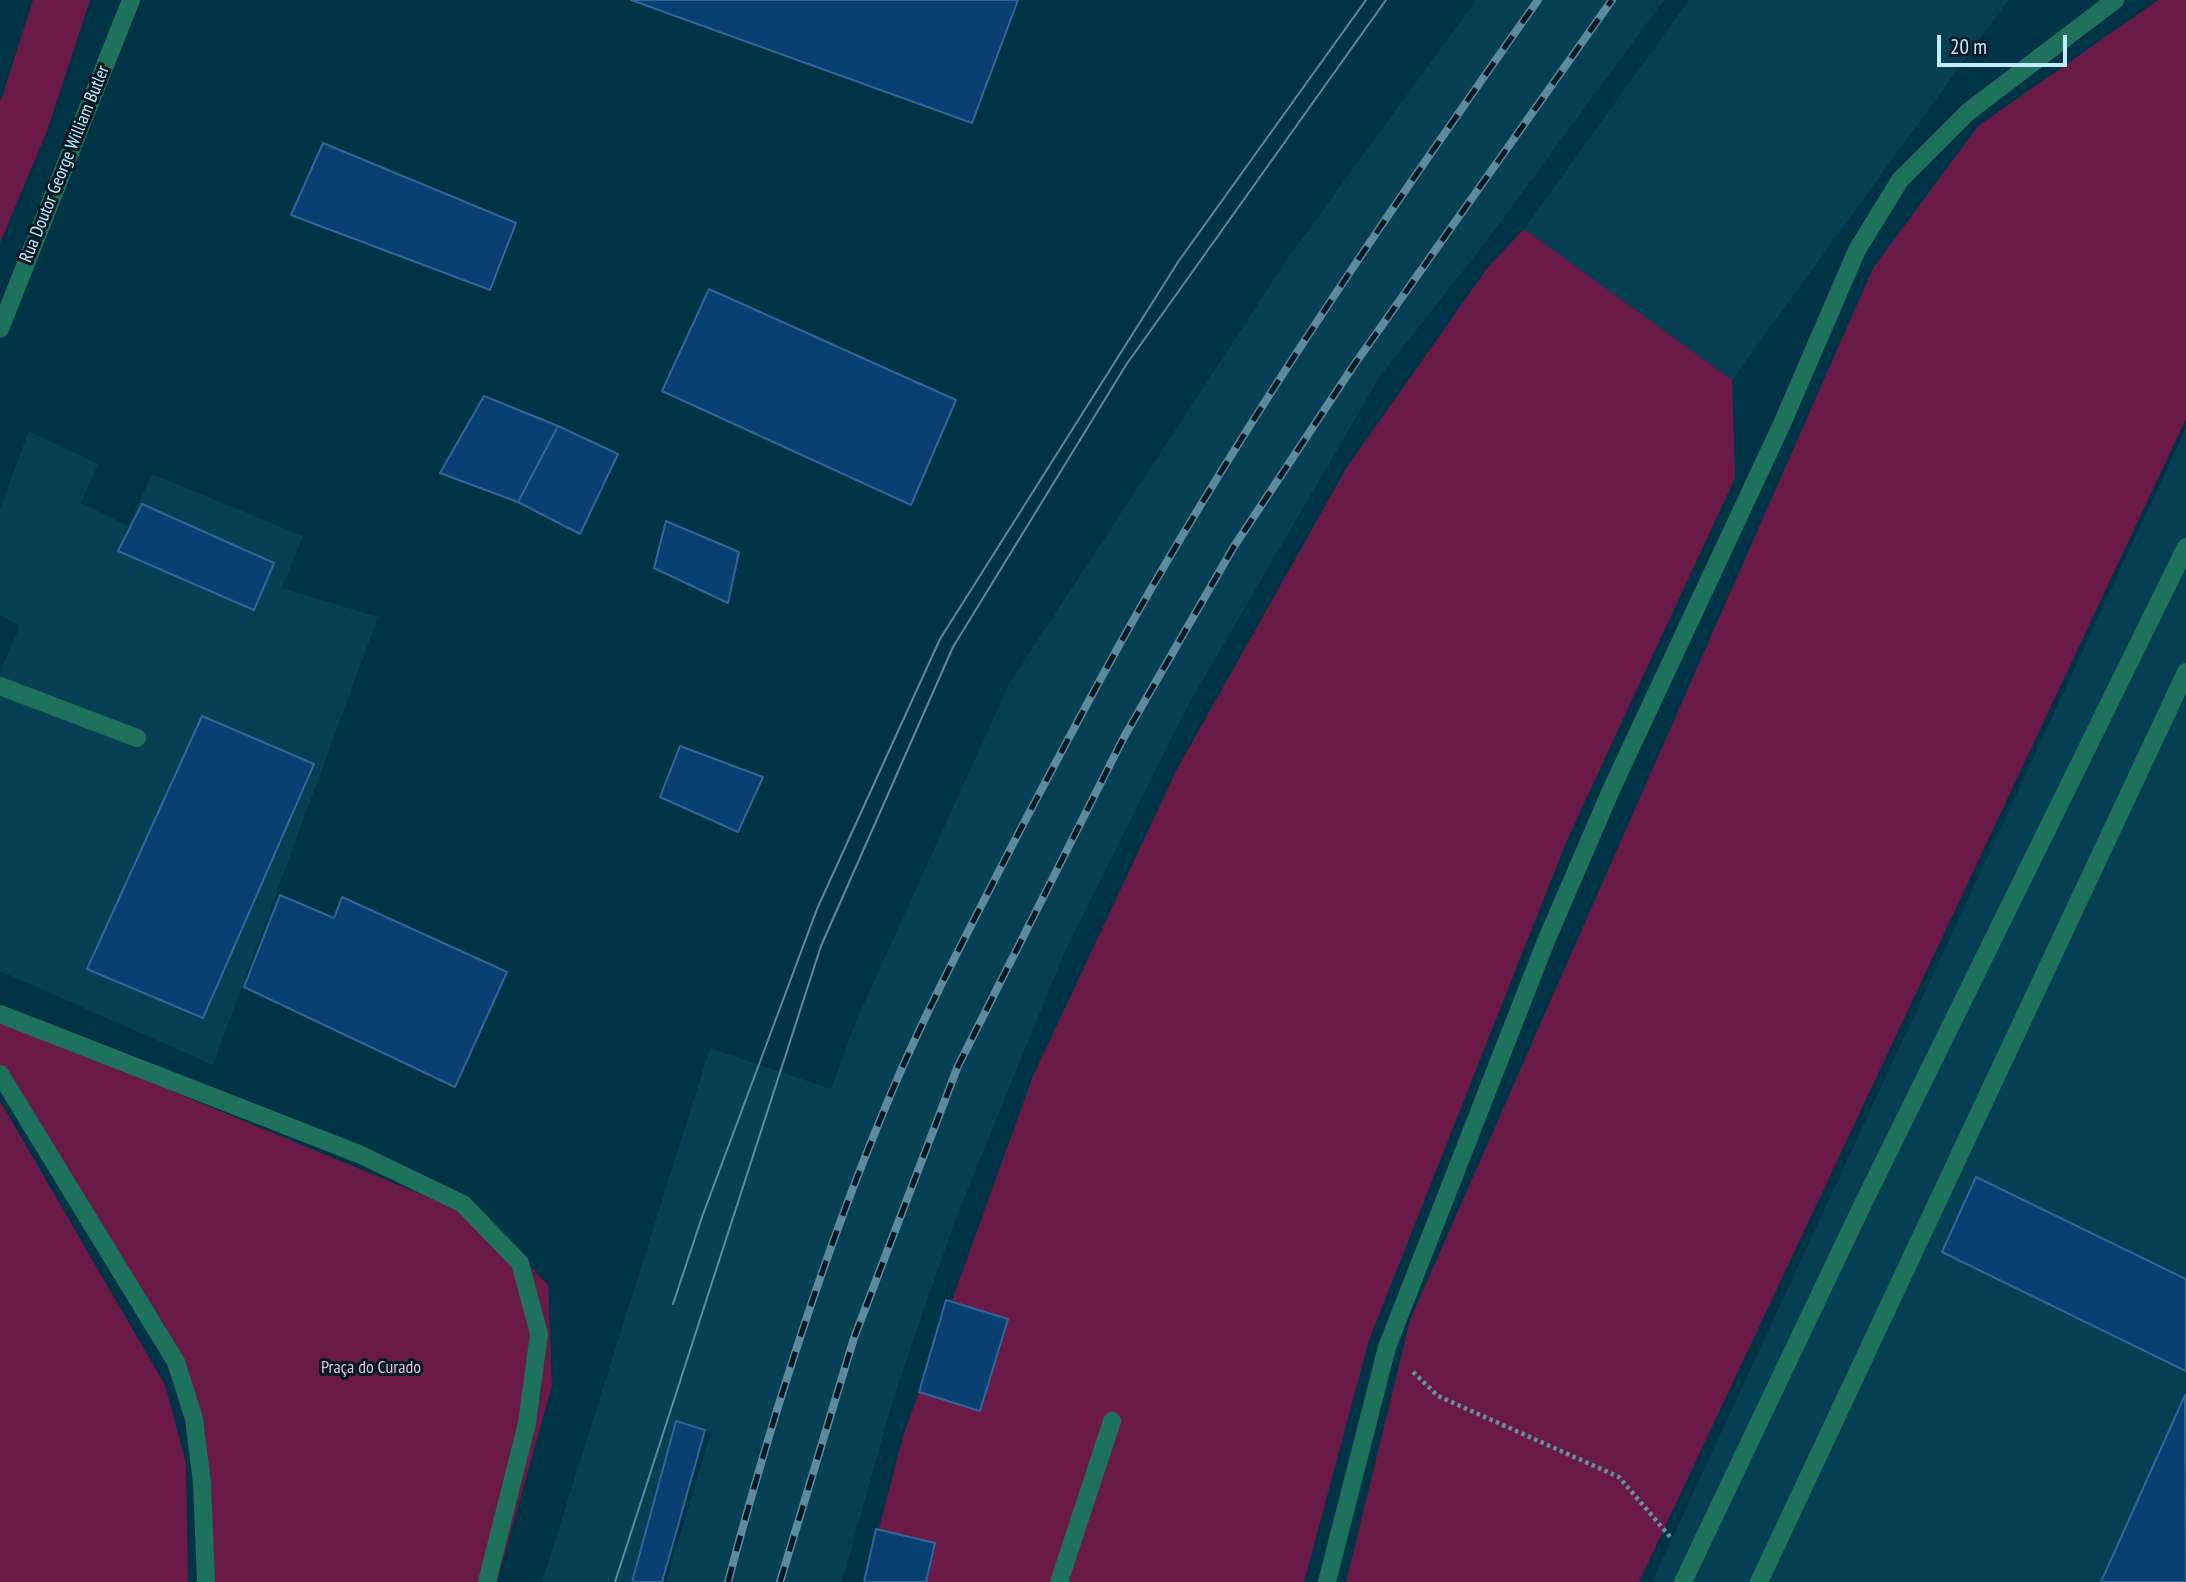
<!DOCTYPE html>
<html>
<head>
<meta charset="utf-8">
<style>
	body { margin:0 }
	#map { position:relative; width:2186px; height:1582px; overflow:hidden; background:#013346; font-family:"PT Sans Narrow",sans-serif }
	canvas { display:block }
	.scale { position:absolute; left:1937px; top:35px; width:130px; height:32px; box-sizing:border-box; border:4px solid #c3ebff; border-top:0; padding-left:9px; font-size:21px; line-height:24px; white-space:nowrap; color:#c3ebff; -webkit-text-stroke:5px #001924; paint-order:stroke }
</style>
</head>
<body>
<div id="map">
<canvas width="2186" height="1582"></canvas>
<div class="scale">20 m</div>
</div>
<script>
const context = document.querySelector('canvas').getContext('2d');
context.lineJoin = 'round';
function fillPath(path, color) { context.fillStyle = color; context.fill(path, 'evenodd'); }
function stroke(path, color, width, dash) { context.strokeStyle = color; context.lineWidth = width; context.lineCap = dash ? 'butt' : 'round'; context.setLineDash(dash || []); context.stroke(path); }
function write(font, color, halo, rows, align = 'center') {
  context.font = font + ' "PT Sans Narrow",sans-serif'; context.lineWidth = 6; context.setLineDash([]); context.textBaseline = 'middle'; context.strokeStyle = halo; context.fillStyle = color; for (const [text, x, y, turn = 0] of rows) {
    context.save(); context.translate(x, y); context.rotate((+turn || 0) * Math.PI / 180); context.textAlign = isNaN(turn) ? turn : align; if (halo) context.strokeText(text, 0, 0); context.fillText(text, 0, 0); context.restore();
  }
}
fillPath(new Path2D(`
	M1476 0H1664L1485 243 1380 376 1187 707 1065 951 956 1218 894 1396 842 1582H666L711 1432 677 1421 632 1582H542L710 1048 831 1089 856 1021 1009 684 1288 258Z
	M1689 0H2008L1732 380 1524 229Z
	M2186 428V1582H1652Z
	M29 431 98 464 81 503 128 526 152 474 303 536 282 588 378 617 213 1065 0 971V672L20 626 0 615V508Z`), '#074054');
fillPath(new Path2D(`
	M33 0H90L47 131 0 243V103Z
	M2158 0H2186V419L1639 1582H1346L1410 1320 1873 268 1978 126Z
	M1524 229 1732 380 1735 478 1567 840 1369 1340 1304 1582H865L903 1436 1033 1076 1177 769 1347 467 1488 267Z
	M0 1020 488 1222 548 1285 552 1385 497 1582H212L211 1522 192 1384 0 1071Z
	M0 1101 165 1385 186 1463 188 1582H0Z`), '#691a47');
const building = new Path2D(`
	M631 0H1018L972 123Z
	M323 143 516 223 490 290 291 215Z
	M709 289 956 400 911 505 662 391Z
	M484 396 558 426 518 502 440 473Z
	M558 426 618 454 580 534 518 502Z
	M142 504 274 563 254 610 118 551Z
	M666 521 739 552 728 603 654 568Z
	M202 716 314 764 203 1018 87 969Z
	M680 746 763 777 738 832 660 797Z
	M280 895 334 918 342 897 507 972 455 1087 244 987Z
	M1976 1177 2186 1279V1371L1942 1252Z
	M946 1300 1008 1319 980 1411 919 1392Z
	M2185 1395 2186 1582H2101Z
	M676 1421 705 1430 662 1582H632Z
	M876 1529 935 1543 926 1582H864Z`);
fillPath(building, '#084171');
stroke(building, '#326598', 2);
stroke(new Path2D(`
	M1413 1372 1438 1396 1619 1477 1671 1538`), '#6591a5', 4.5, [3.5, 3.5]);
stroke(new Path2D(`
	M0 686 137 738
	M0 1014 359 1154 463 1204 520 1263 539 1334 527 1423 487 1582
	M0 1074 176 1362 194 1419 202 1483 206 1582
	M1387 1347 1546 941 1612 788 1781 426 1857 250 1900 180 1968 112 2115 0
	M1759 1582 2186 672`), '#1e715a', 18);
stroke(new Path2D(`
	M1059 1582 1112 1421
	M1327 1582 1387 1347
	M1683 1582 1860 1210 2186 547`), '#1e715a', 18);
stroke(new Path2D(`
	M0 329 131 0`), '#1e715a', 18);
stroke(new Path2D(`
	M673 1304 702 1217 817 909 940 639 1178 262 1366 0
	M615 1582 821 946 953 647 1126 365 1386 0`), '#5d8a9e', 2);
const rail = new Path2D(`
	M728 1582C770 1424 820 1264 883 1113 921 1019 970 928 1016 838 1070 735 1125 631 1185 531 1294 349 1416 173 1538 0
	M780 1582 854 1338 958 1066 1124 737 1233 548 1354 365 1612 0`);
stroke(rail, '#5d8a9e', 8);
stroke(rail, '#001924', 5, [16]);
write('18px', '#c3ebff', '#001924', [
	["Rua Doutor George William Butler",65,164,-68]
]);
write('18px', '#f0bdd4', '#001924', [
	["Praça do Curado",371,1368]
]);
</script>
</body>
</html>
